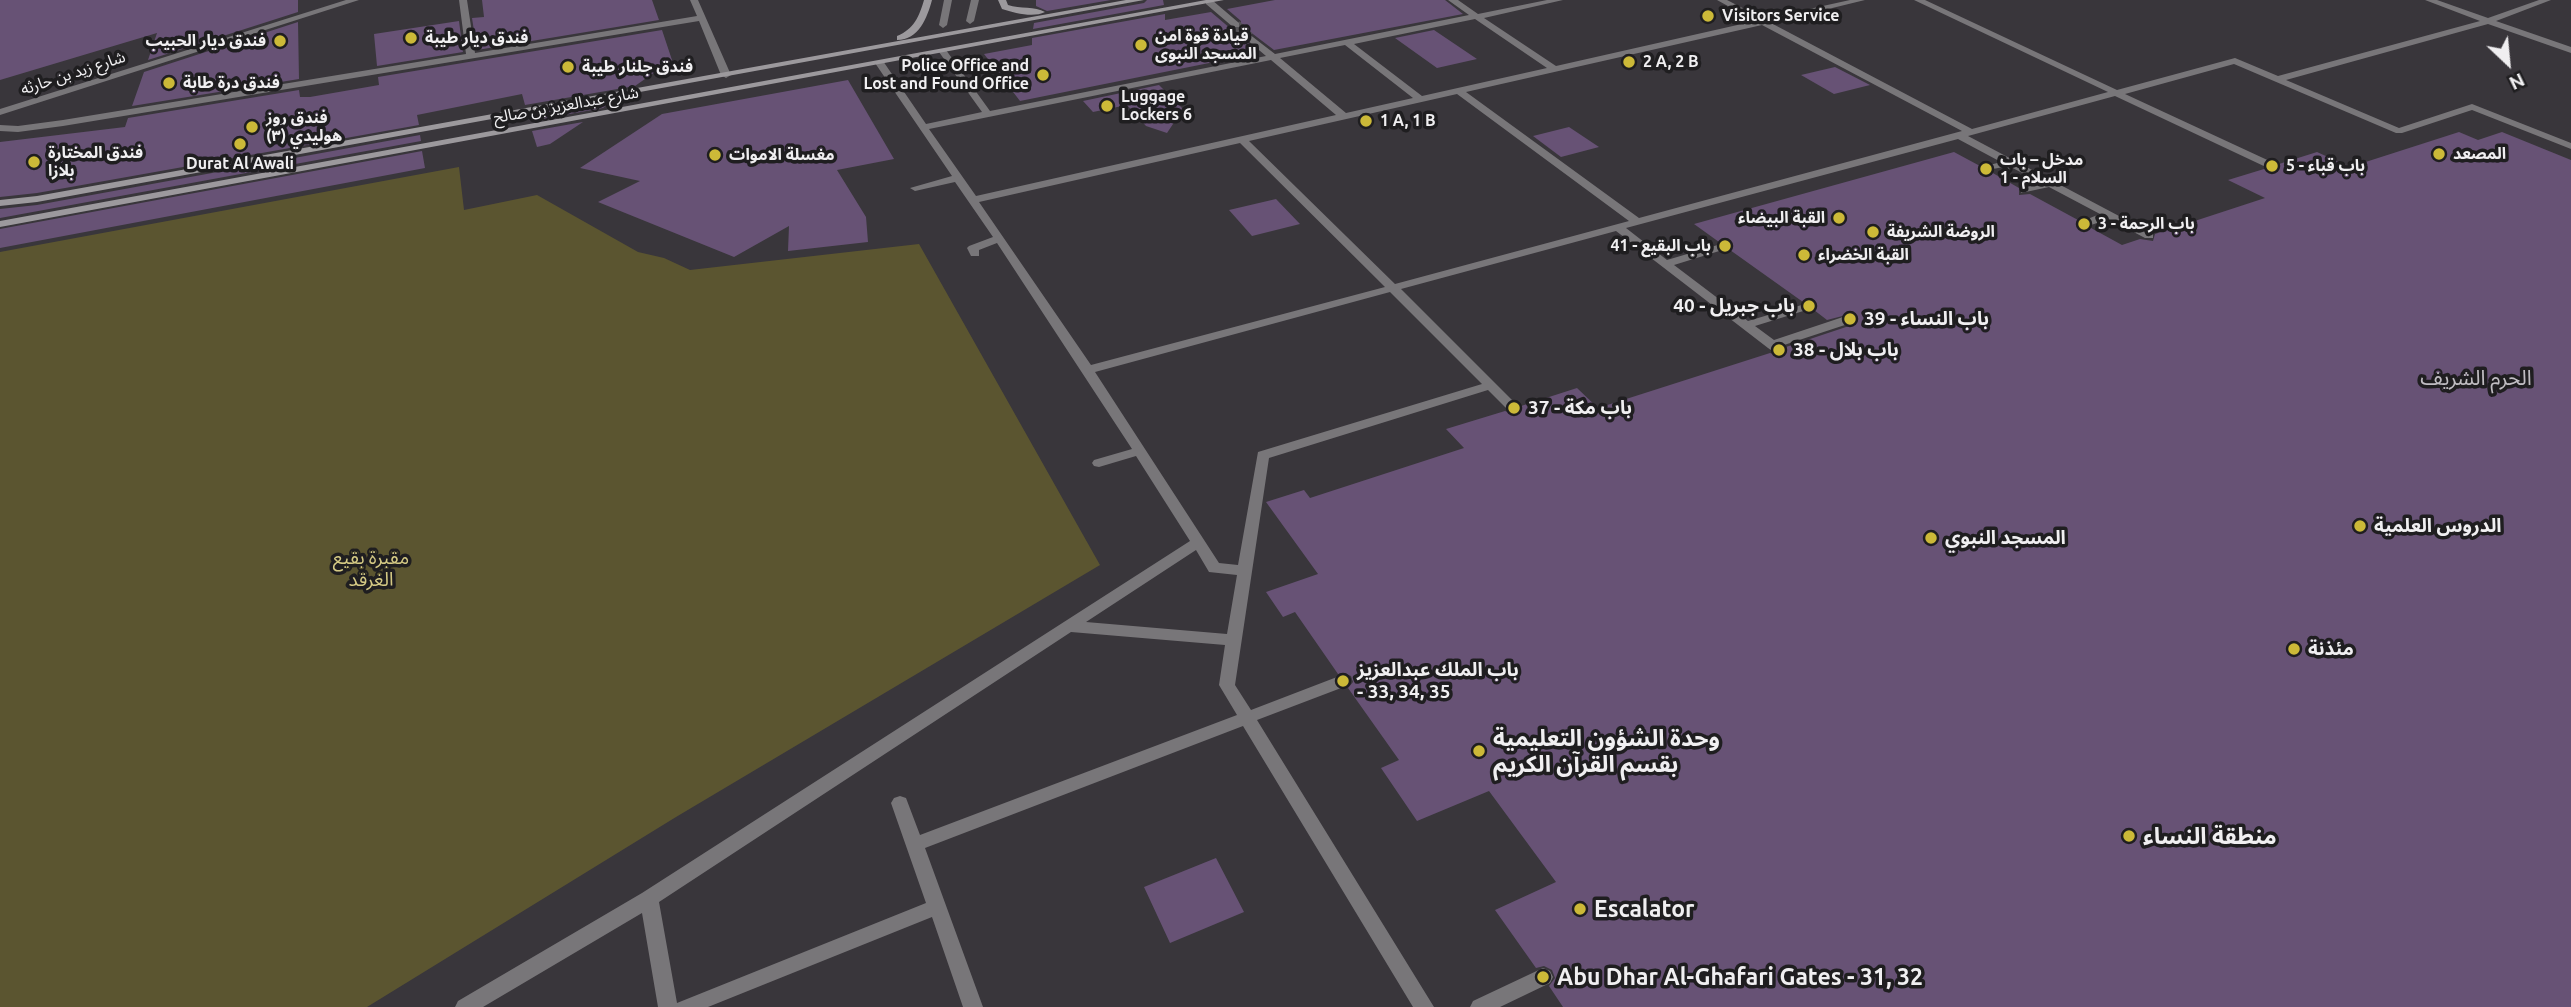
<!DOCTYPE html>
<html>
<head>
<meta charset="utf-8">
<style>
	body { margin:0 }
	#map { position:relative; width:2571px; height:1007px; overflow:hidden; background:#39363b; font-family:Ubuntu,sans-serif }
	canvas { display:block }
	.north { position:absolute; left:2473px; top:28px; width:70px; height:70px; -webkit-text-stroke:5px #1f1e20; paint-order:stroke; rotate:154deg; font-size:19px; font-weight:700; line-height:28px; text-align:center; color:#f0eff1 }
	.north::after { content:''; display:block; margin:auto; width:24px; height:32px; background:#f0eff1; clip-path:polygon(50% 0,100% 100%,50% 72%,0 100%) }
</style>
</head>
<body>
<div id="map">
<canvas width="2571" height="1007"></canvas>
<div class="north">N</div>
</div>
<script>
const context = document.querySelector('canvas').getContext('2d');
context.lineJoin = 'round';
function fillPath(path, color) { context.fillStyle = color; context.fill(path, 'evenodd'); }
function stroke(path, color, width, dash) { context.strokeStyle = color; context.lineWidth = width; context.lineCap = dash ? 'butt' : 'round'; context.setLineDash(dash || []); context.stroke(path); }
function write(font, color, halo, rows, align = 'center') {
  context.font = font + ' Ubuntu,"Noto Sans Arabic",sans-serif'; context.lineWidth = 7; context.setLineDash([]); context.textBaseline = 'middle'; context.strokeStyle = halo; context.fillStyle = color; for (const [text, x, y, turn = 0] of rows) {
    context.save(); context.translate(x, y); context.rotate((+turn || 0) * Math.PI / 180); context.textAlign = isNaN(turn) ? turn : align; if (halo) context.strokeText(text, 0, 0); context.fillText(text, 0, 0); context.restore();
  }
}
fillPath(new Path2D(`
	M459 167 464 210 537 195 638 252 664 258 690 270 919 244 1100 565 676 817 367 1007H0V252Z`), '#5b5530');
fillPath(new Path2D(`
	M0 0H298V12L148 60 157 33 0 80Z
	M482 0H652L659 20 477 50 472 18 484 17Z
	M1036 0H1111L1047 11 1036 6Z
	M1147 0H1163L1164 5 1033 29 1034 23 1144 3Z
	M1275 0H1445L1463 14 1274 50 1249 31 1243 38 1259 53 1020 101 984 54 1032 45V38L1165 14V20L1211 12 1231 29 1239 30 1241 21 1227 9Z
	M459 21 463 52 377 66 374 34Z
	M298 22 299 79 132 106 144 72Z
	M662 30 672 60 635 86 525 105 522 94 417 115 419 125 37 193 0 197V142L125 127 128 118 299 90 300 97H310L379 85 378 77Z
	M1434 30 1477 59 1437 68 1395 38Z
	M1835 67 1870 85 1834 94 1801 75Z
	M848 80 894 159 837 170 866 217 868 242 788 251 789 226 734 257 598 202 640 181 580 168 662 114Z
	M1159 85 1183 109 1167 133 1146 126 1127 105 1093 112 1083 101Z
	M615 99 603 108 530 121 528 115Z
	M583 122 550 144 537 147 532 131Z
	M1569 127 1599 147 1561 157 1533 136Z
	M2459 132 2478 140 2502 132 2571 160V1007H1563L1549 986 1555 978 1552 970 1544 966 1536 968 1495 910 1556 882 1489 791 1417 821 1381 768 1399 760 1348 688 1353 682 1351 676 1344 673 1338 674 1295 612 1283 617 1266 592 1318 574 1266 502 1304 490 1310 498 1464 448 1446 429 1505 411 1515 414 1521 410V406L1577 388 1598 408 1770 353 1783 356 1787 351 1786 347 1855 324 1858 320 1854 313 1827 320 1814 310 1815 302H1803L1730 250 1731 242H1719L1694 224 1954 152 1980 166V173L1991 172 2019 188V195L2030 194 2078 220V228H2091L2122 245 2140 239 2153 241 2155 234 2265 198 2228 180 2264 169 2276 171 2279 164 2317 152 2350 167Z
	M420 135 421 141 0 218V209L37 205Z
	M422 151 425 168 0 248V229Z
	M1276 199 1300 224 1252 236 1229 210Z
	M1216 858 1244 912 1170 943 1144 887Z`), '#675275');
stroke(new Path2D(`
	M1236 25 1249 37`), '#545256', 10, [10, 4.5]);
fillPath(new Path2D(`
	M944 0H952L947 25 943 28 939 25Z
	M971 0H979L974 21 970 24 966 21Z`), '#787679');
fillPath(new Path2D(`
	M346 0H359L0 115V109Z
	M459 0H467L475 53 697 16 690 0H698L731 75 726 78 721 75 699 21 63 126 18 132 0 131V125L18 126 63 120 466 54Z
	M1206 0H1212L1239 23V27H1233L1206 4Z
	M1448 0H1458L1478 14 1547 0H1563L1484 18 1556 66 1755 21 1717 0H1727L1764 19 1850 0H1865L1771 23 1972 129 2108 92 1914 0H1925L2117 90 2235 58 2278 76 2480 21 2425 0H2437L2488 18 2539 0H2551L2496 21 2571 47V53L2488 24 2286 80 2399 128 2472 104 2571 143V149L2472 110 2402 133H2396L2234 64 2125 94 2276 164V168H2268L2115 96 1968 136 2153 234V238H2145L2109 219 2088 226H2080V222L2100 214 2049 187 2021 193V189L2041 183 2009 166 1982 171V167L2001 162 1958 139 1626 228 1667 260 1721 244H1729V248L1674 265 1748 321 1805 304H1813V308L1755 326 1774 340 1846 316H1854L1856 319 1854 322 1781 346 1785 350 1783 353H1775L1768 348 1616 231 1401 289 1520 408 1514 412 1509 411 1488 390 1269 458 1235 685 1251 710 1337 677 1343 675 1349 677 1351 681 1349 685 1257 720 1434 1007H1413L1243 726 925 848 983 1007H963L932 917 708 1007H658L642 913 483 1007H455L458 1001 642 893 1190 541 1136 456 1099 467 1094 466 1092 463 1094 460 1132 449 997 243 979 250V256H971L967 248 969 246 993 237 955 182 915 191 910 188 952 176 875 63 877 61H883L926 124 982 112 939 52 943 49 946 50 990 111 1266 56 1246 39 1245 37 1249 34 1275 54 1469 15ZM1475 19 1547 68 1422 96 1354 44ZM1762 25 1962 131 1639 218 1466 92ZM1345 45 1413 98 1346 113 1280 58ZM1271 60 1336 115 976 196 929 129ZM1457 94 1629 221 1395 284 1249 141ZM1240 143 1385 287 1091 365 979 202ZM1390 292 1482 384 1258 452 1238 565 1219 563 1095 372ZM1196 550 1209 572 1237 575 1227 634 1086 622ZM1071 632 1225 645 1219 685 1237 715 920 835 906 798 900 796 894 798 891 803 926 903 677 1003 659 902Z
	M1543 968 1550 971 1553 977 1550 983 1500 1007H1470L1473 1001Z`), '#787679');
fillPath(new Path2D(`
	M924 0H932C927 18 919 40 897 40V36C914 29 919 17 924 0Z
	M998 0H1006L1008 5C1020 9 1035 6 1045 12 1033 18 1015 13 1002 9Z
	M1126 0H1144L37 202 0 206V200L37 196Z
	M1206 0H1224L0 227V221Z`), '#9c999d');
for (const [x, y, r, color] of [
	[1708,16,7,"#ccb938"],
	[411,38,7,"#ccb938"],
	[280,41,7,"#ccb938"],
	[1141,45,7,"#ccb938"],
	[1629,62,7,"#ccb938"],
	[568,67,7,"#ccb938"],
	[1043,75,7,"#ccb938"],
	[169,83,7,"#ccb938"],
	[1107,106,7,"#ccb938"],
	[1366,121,7,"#ccb938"],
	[252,127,7,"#ccb938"],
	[240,144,7,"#ccb938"],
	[2439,154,7,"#ccb938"],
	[715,155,7,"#ccb938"],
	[34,162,7,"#ccb938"],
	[2272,166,7,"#ccb938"],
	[1986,169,7,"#ccb938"],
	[1839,218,7,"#ccb938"],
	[2084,224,7,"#ccb938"],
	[1873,232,7,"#ccb938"],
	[1725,246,7,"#ccb938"],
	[1804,255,7,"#ccb938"],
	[1809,306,7,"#ccb938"],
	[1850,319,7,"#ccb938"],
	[1779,350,7,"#ccb938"],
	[1514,408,7,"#ccb938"],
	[2360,526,7,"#ccb938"],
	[1931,538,7,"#ccb938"],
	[2294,649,7,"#ccb938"],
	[1343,681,7,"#ccb938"],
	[1479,751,7,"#ccb938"],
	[2129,836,7,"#ccb938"],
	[1580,909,7,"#ccb938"],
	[1543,977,7,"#ccb938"]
]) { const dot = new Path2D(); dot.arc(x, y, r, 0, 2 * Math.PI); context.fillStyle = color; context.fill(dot); stroke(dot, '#1f1e20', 2.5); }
write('bold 16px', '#f0eff1', '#1f1e20', [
	["Visitors Service",1722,16],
	["قيادة قوة امن",1155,36],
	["المسجد النبوى",1155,54],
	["فندق ديار طيبة",425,38],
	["فندق ديار الحبيب",266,41,"right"],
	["2 A, 2 B",1643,62],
	["Police Office and",1029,66,"right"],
	["Lost and Found Office",1029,84,"right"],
	["فندق جلنار طيبة",582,67],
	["فندق درة طابة",183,83],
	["Luggage",1121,97],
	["Lockers 6",1121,115],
	["فندق روز",266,118],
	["هوليدي (٣)",266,136],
	["1 A, 1 B",1380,121],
	["فندق المختارة",48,153],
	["بلازا",48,171],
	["المصعد",2453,154],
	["مغسلة الاموات",729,155],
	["مدخل – باب",2000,160],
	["السلام - 1",2000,178],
	["Durat Al Awali",240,164,"center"],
	["باب قباء - 5",2286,166],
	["القبة البيضاء",1825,218,"right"],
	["باب الرحمة - 3",2098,224],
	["الروضة الشريفة",1887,232],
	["باب البقيع - 41",1711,246,"right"],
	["القبة الخضراء",1818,255]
], 'left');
write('16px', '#f0eff1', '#1f1e20', [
	["شارع زيد بن حارثه",73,73,-18],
	["شارع عبدالعزيز بن صالح",566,105,-10]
]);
write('bold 19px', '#f0eff1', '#1f1e20', [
	["باب جبريل - 40",1795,306,"right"],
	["باب النساء - 39",1864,319],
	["باب بلال - 38",1793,350],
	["باب مكة - 37",1528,408],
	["الدروس العلمية",2374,526],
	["المسجد النبوي",1945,538],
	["مئذنة",2308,649],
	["باب الملك عبدالعزيز",1357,670],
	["- 33, 34, 35",1357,692]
], 'left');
write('19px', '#d4c984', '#1f1e20', [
	["مقبرة بقيع",371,558],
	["الغرقد",371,580]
]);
write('21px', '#c0bdc2', '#1f1e20', [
	["الحرم الشريف",2476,378]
]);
write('bold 23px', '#f0eff1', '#1f1e20', [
	["وحدة الشؤون التعليمية",1493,738],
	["بقسم القرآن الكريم",1493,764],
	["منطقة النساء",2143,836],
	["Escalator",1594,909],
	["Abu Dhar Al-Ghafari Gates - 31, 32",1557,977]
], 'left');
</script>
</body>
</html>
